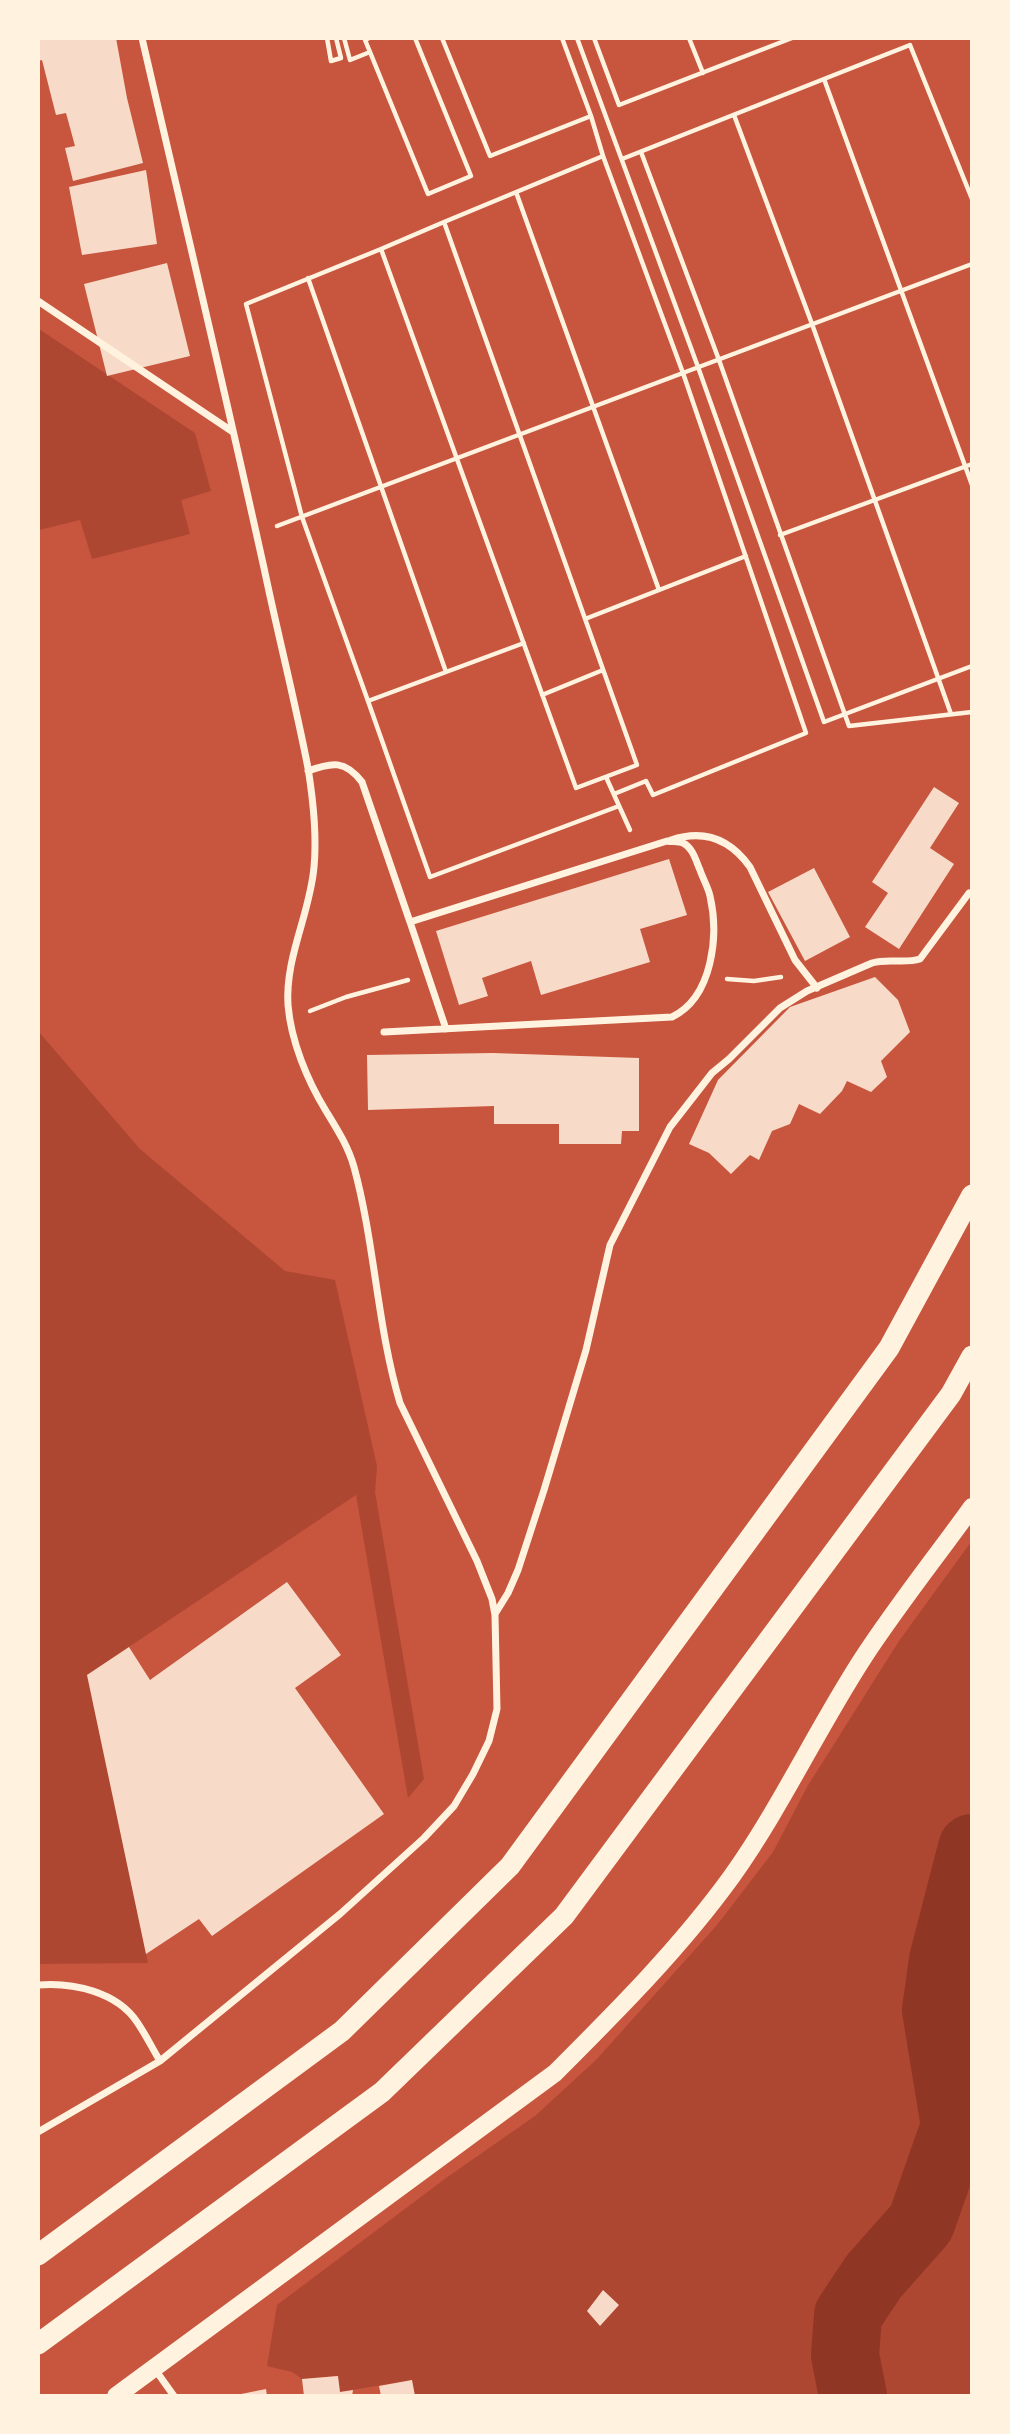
<!DOCTYPE html>
<html>
<head>
<meta charset="utf-8">
<style>
	body { margin:0 }
	#map { position:relative; width:1010px; height:2434px; overflow:hidden; background:#c8553d; font-family:"Open Sans",sans-serif }
	canvas { display:block }
	.frame { position:absolute; inset:0; border:40px solid #fff3e0; pointer-events:none }
</style>
</head>
<body>
<div id="map">
<canvas width="1010" height="2434"></canvas>
<div class="frame"></div>
</div>
<script>
const context = document.querySelector('canvas').getContext('2d');
context.lineJoin = 'round';
function fillPath(path, color) { context.fillStyle = color; context.fill(path, 'evenodd'); }
function stroke(path, color, width, dash) { context.strokeStyle = color; context.lineWidth = width; context.lineCap = dash ? 'butt' : 'round'; context.setLineDash(dash || []); context.stroke(path); }
fillPath(new Path2D(`
	M39 329 195 433 211 491 181 500 190 534 92 559 80 520 39 530Z
	M38 1031 140 1149 285 1271 335 1280 377 1466 375 1492 424 1779 408 1798 356 1495 87 1675 148 1963 39 1964Z
	M971 1542V2395L415 2396 412 2380 340 2392 337 2376 302 2379 292 2372 267 2366 277 2305 446 2178 535 2116 596 2060 717 1925 773 1852 807 1787 899 1641Z`), '#ae4732');
stroke(new Path2D(`
	M853 2396 845 2355 848 2315 874 2276 921 2223 955 2126 936 2010 943 1960 972 1848`), '#8f3625', 68);
fillPath(new Path2D(`
	M38 38H116L127 98 143 163 73 181 65 148 75 146 66 113 56 115 42 60 38 61Z
	M146 170 157 244 82 255 69 187Z
	M167 263 190 356 107 376 84 284Z
	M934 787 959 803 930 848 954 864 899 949 865 927 888 893 872 882Z
	M669 859 687 915 640 929 650 962 541 995 531 961 482 978 488 996 459 1005 436 931Z
	M814 868 850 937 805 961 768 892Z
	M875 977 898 1000 910 1032 881 1061 887 1077 871 1092 847 1081 842 1091 820 1114 799 1104 790 1124 772 1131 759 1160 750 1155 731 1174 709 1153 689 1144 718 1080 790 1007Z
	M493 1053 639 1058V1131H622L621 1144H559V1124H494V1106L368 1110 367 1055Z
	M287 1582 341 1655 295 1688 384 1814 212 1936 199 1919 146 1954 87 1675 129 1647 150 1680Z
	M603 2290 619 2305 600 2326 587 2311Z
	M338 2376 340 2392 353 2390 352 2396H304L302 2379Z
	M412 2380 415 2396H381L379 2386Z
	M266 2389 267 2396H241V2394Z`), '#f7dbc8');
stroke(new Path2D(`
	M327 38 331 61 341 58 336 38
	M344 38 350 60 370 52
	M369 38 365 40 370 52 428 194 471 176 415 38
	M442 38 490 156 591 116 562 38
	M577 38 698 367 824 722 972 666
	M594 38 619 105 792 38
	M689 38 703 73
	M824 79 910 45 972 199
	M734 115 812 324 951 714
	M591 116 603 156
	M641 152 719 360 849 726 972 712
	M622 159 824 79 972 485
	M516 192 659 590
	M444 222 637 765 576 788 381 249Z
	M444 222 603 156 683 373 806 733 653 795 646 781 614 794
	M381 249 246 304 302 517 368 701 524 643
	M308 278 446 672
	M277 526 972 264
	M780 535 972 464
	M585 619 746 556
	M542 695 603 670
	M368 701 430 877 619 806
	M606 777 630 830
	M727 979 754 981 781 977
	M310 1011 346 997 408 980`), '#fff3e0', 4.5);
stroke(new Path2D(`
	M38 301 233 432
	M308 771C332 762 345 760 362 782L410 922 667 841C672 842 679 841 683 843 693 848 696 861 700 870 703 879 708 887 710 896 719 935 713 997 672 1017L384 1032
	M671 840C704 829 730 839 750 867L795 960 817 988
	M410 922 446 1029
	M495 1614 508 1593 518 1570 544 1490 586 1350 610 1245 670 1127 712 1073 729 1059 780 1008 807 991 872 963C888 958 904 964 920 959L969 893
	M38 1985C73 1982 117 1992 137 2022 146 2035 152 2048 160 2061
	M38 2132 160 2061 340 1914 424 1838 454 1806 473 1774 489 1741 497 1709 495 1615 492 1599 477 1561 400 1403C377 1326 375 1244 354 1167 348 1146 337 1129 326 1111 307 1080 291 1041 288 1005 285 957 310 914 314 867 317 836 313 799 308 768 295 701 278 635 264 568 225 391 183 215 142 38
	M154 2368 174 2396`), '#fff3e0', 7);
stroke(new Path2D(`
	M116 2396 555 2073C617 2011 680 1948 732 1876 781 1807 817 1729 863 1658 897 1606 936 1557 972 1507`), '#fff3e0', 18);
stroke(new Path2D(`
	M38 2255 342 2031 510 1866 889 1348 972 1195
	M38 2344 382 2092 564 1916 951 1394 972 1356`), '#fff3e0', 21);
</script>
</body>
</html>
